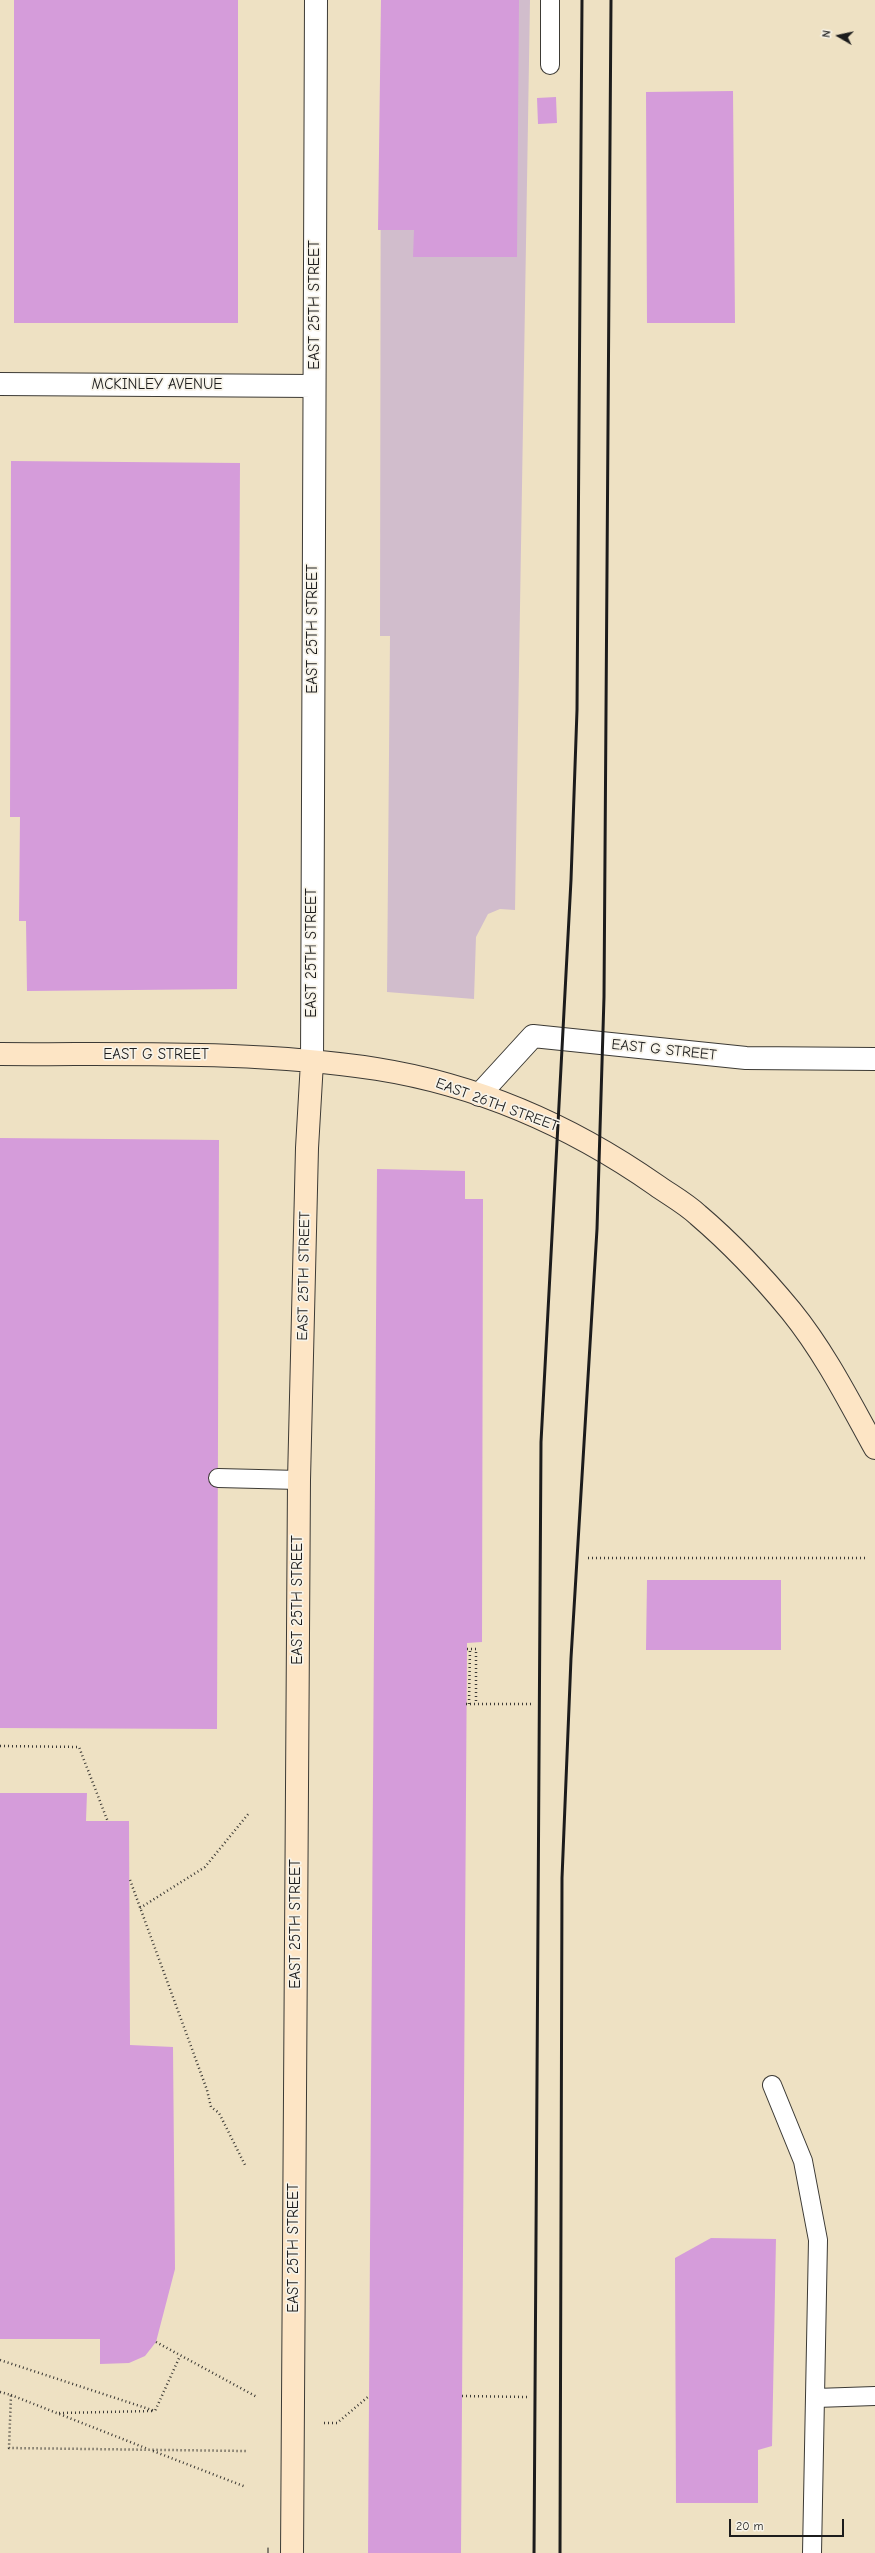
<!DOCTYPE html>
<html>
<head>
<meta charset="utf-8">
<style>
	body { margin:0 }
	#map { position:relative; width:875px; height:2553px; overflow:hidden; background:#eee1c3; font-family:"Comic Neue",sans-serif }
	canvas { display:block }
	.north { position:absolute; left:819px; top:16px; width:40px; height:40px; -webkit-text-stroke:3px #f7f3e8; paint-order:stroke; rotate:279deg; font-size:11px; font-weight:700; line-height:16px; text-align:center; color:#1c1c1c }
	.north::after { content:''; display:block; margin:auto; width:14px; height:18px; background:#1c1c1c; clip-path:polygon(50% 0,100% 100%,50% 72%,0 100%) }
	.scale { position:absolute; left:729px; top:2519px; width:115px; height:18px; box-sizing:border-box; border:2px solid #1c1c1c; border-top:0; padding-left:5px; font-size:12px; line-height:14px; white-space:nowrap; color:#1c1c1c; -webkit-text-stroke:3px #f7f3e8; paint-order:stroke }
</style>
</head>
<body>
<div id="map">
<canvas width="875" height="2553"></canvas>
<div class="north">N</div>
<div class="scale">20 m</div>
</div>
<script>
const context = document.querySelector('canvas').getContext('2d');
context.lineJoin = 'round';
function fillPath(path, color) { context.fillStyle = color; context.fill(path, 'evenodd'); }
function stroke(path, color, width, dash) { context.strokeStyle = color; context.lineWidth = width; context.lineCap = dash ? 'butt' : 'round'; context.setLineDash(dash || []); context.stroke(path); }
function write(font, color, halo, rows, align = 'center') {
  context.font = font + ' "Comic Neue",sans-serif'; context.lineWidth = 3.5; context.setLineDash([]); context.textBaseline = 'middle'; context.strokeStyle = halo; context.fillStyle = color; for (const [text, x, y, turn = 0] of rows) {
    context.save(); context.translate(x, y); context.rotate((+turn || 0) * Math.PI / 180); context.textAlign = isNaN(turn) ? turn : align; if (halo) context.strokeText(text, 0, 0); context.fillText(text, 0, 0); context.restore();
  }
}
fillPath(new Path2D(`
	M381 0H530L515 910 500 909 488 914 476 937 474 999 387 992 390 636H380Z`), '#d1bdcc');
fillPath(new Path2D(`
	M14 0H238V323H14Z
	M381 0H519L517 257H413L414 230H378Z
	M733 91 735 323H647L646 92Z
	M556 97 557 123 538 124 537 98Z
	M11 461 240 463 237 989 27 991 26 921H19L20 817H10Z
	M0 1138 219 1140 217 1729 0 1728Z
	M377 1169 465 1171V1199H483L482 1642 467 1643 461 2553H368Z
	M647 1580H781V1650H646Z
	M0 1793H87L86 1821H129L130 2045 173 2047 175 2269 156 2342 145 2356 129 2363 100 2364V2339H0Z
	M711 2238 776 2239 772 2446 758 2450V2503H676L675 2258Z`), '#d59cda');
const lane = new Path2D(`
	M550 0V65
	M218 1478 299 1480
	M772 2085 803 2161 818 2240 812 2553
	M816 2398 875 2396`);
const street = new Path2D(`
	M0 384 314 386
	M312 1062 316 0
	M479 1095 533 1036 746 1058 875 1059`);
const secondary = new Path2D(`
	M0 1054C125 1055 253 1050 377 1069 478 1085 573 1127 656 1185 670 1195 685 1203 698 1215 732 1244 763 1277 791 1311 825 1353 849 1401 875 1448
	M292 2553 299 1480 307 1148 312 1062`);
stroke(lane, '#3c3a35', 20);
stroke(street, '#3c3a35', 24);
stroke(secondary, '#3c3a35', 24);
stroke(new Path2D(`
	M588 1558H865
	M467 1649H476V1703
	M466 1704H531
	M469 1704 470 1648
	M0 1746 79 1747 108 1822
	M130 1880 207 2090 211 2107 219 2113 245 2165
	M140 1908 205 1867 249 1813
	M156 2342 257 2397
	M0 2360 155 2411 180 2356
	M0 2392 11 2395 9 2448 246 2451
	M11 2395 148 2449
	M462 2396 527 2397
	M59 2413 152 2411
	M324 2423H337L369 2396
	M153 2451 246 2487`), '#3c3a35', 2.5, [1, 3]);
stroke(lane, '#fff', 18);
stroke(street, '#fff', 22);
stroke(secondary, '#fde5c5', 22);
stroke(new Path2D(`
	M268 2548V2553`), '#1c1c1c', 1);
stroke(new Path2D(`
	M534 2553 541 1442 571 880 577 710 582 0
	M560 2553 562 1878 571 1658 597 1229 604 997 611 0`), '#1c1c1c', 3);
write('15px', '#1c1c1c', '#f7f3e8', [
	["EAST 25TH STREET",315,305,-90],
	["MCKINLEY AVENUE",157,385],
	["EAST 25TH STREET",313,629,-90],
	["EAST 25TH STREET",312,953,-90],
	["EAST G STREET",664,1050,6],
	["EAST G STREET",156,1055],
	["EAST 26TH STREET",497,1105,20],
	["EAST 25TH STREET",304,1276,-89],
	["EAST 25TH STREET",298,1600,-90],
	["EAST 25TH STREET",296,1924,-90],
	["EAST 25TH STREET",294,2248,-90]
]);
</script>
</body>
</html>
